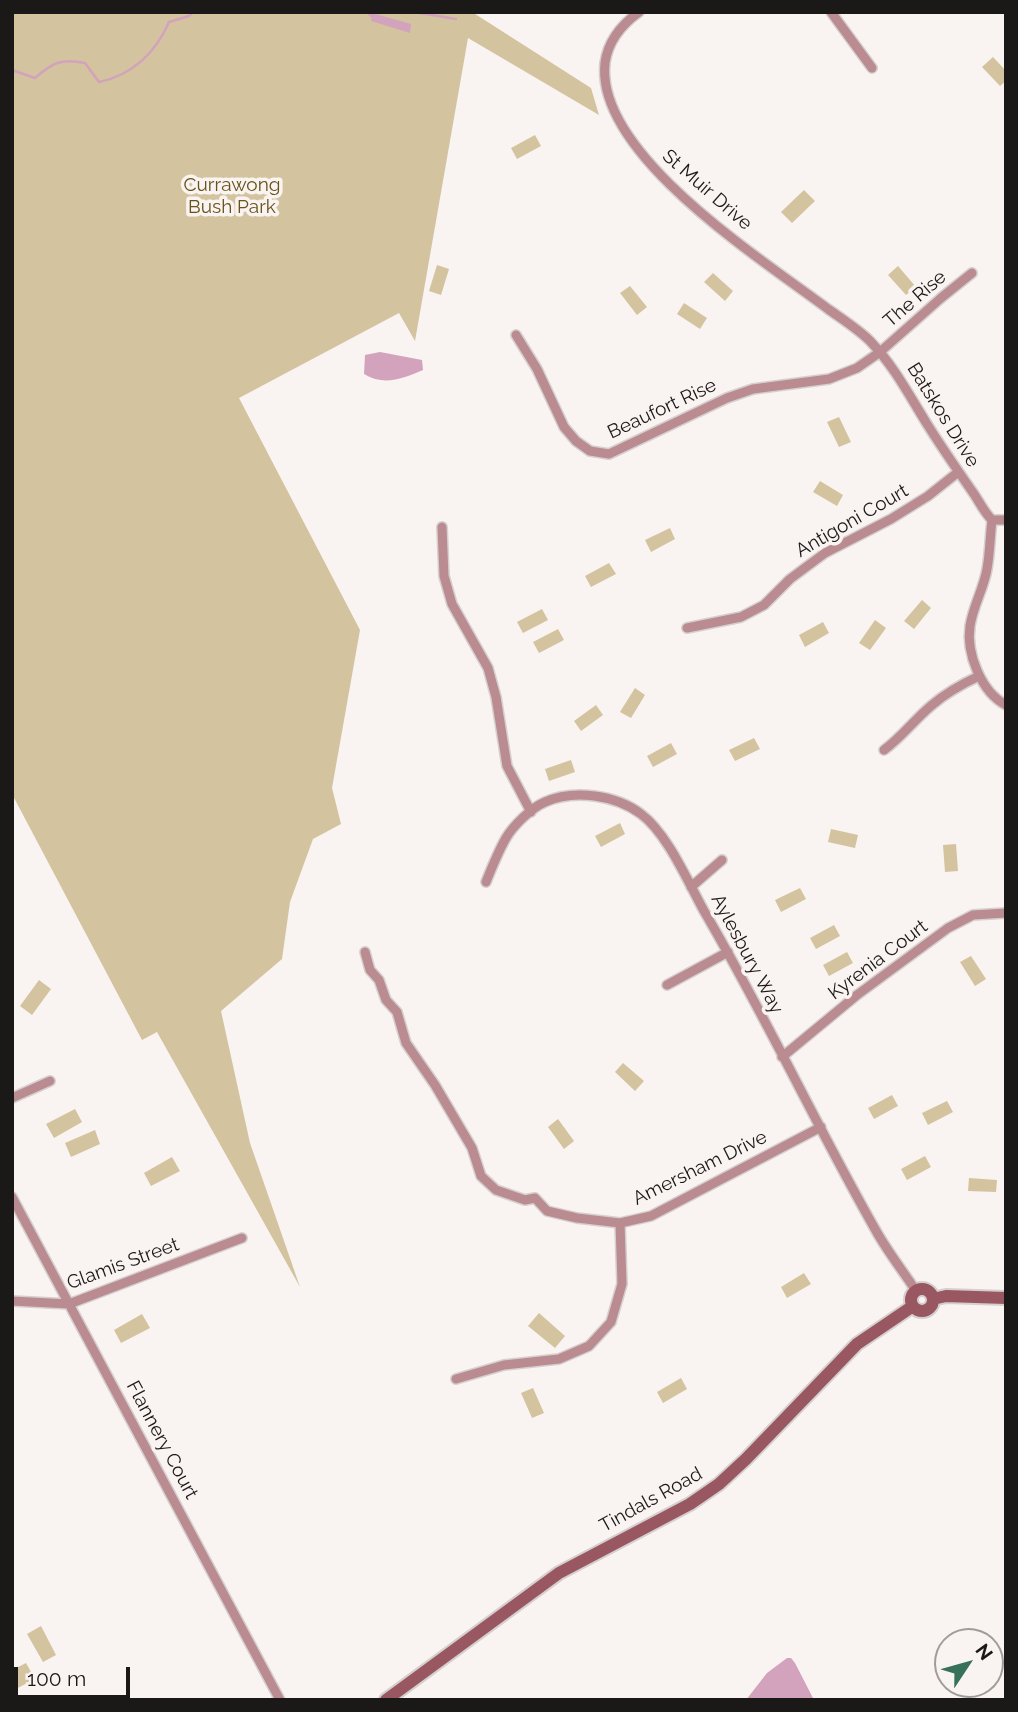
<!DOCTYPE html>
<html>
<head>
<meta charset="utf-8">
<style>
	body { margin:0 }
	#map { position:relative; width:1018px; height:1712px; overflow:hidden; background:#f9f3f1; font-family:Raleway,sans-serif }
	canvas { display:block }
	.frame { position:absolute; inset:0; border:14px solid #1b1918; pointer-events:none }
	.north { position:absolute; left:934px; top:1628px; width:70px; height:70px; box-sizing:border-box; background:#f9f3f1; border:2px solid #a09c9a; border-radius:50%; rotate:54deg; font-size:19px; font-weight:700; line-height:28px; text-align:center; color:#1b1918 }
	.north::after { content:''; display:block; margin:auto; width:24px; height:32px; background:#38715a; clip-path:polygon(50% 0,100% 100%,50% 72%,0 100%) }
	.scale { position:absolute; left:14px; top:1667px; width:116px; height:32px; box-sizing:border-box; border:4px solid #1b1918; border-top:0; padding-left:9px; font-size:21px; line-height:24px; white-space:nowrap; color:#1b1918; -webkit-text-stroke:5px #f9f3f1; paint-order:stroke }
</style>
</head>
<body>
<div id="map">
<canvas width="1018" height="1712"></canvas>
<div class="frame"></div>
<div class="north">N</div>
<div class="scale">100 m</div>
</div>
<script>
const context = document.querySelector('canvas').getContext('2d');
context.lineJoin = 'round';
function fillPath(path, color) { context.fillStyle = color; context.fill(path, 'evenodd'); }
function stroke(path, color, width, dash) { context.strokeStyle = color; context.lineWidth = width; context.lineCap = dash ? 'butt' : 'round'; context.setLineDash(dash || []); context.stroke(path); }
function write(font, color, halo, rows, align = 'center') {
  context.font = font + ' Raleway,sans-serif'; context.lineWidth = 7; context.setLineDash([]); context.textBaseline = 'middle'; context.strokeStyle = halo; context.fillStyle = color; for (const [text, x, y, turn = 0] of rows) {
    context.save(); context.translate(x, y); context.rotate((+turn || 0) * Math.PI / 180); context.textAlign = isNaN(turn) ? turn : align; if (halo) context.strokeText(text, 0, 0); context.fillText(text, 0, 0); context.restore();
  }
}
fillPath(new Path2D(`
	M12 12H472L591 88 599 115 468 38 415 341 399 313 239 398 360 630 332 788 341 824 313 839 290 902 282 959 221 1011 250 1143 300 1287 157 1032 142 1040 12 794Z
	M993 57 1006 71V81L1000 86 982 67Z
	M535 135 541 146 517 159 511 148Z
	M804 190 815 201 792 223 781 212Z
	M437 265 449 269 441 295 429 291Z
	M898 266 916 287 906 295 888 275Z
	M713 273 733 291 725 301 704 282Z
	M630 286 647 307 637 315 620 293Z
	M684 303 707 318 700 329 677 314Z
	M839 417 851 442 839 447 827 422Z
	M820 481 843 495 837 506 813 492Z
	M670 528 675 539 651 552 645 540Z
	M609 563 616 574 591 587 585 576Z
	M922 600 931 608 914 629 904 621Z
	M542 609 548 620 523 633 517 622Z
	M875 620 886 628 870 650 859 643Z
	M823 622 829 633 805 647 799 635Z
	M558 629 564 640 539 653 533 642Z
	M635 688 645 695 631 718 620 712Z
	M596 705 603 715 581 731 574 721Z
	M754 738 760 749 735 761 729 750Z
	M671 743 677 754 653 767 647 756Z
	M571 760 575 772 549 781 545 769Z
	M620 823 625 834 601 847 595 836Z
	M831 829 858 835 855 848 828 842Z
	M956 844 958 871 945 872 943 845Z
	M800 888 806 899 781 912 775 900Z
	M834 925 840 936 816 949 810 938Z
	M847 952 853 963 829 976 823 965Z
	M971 956 986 979 975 986 960 962Z
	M39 980 51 989 32 1015 20 1006Z
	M623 1063 644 1081 635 1091 615 1072Z
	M892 1095 898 1106 874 1119 868 1108Z
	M947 1101 953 1112 928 1125 922 1113Z
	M75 1109 82 1122 54 1138 46 1124Z
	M558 1119 574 1141 564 1149 548 1127Z
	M95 1130 100 1144 71 1157 65 1143Z
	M925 1156 931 1167 907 1180 901 1169Z
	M172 1157 180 1171 151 1186 144 1173Z
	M969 1178 997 1180 996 1192 968 1191Z
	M804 1273 811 1284 787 1298 781 1287Z
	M539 1313 565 1336 555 1348 528 1326Z
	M142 1314 150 1328 121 1343 114 1330Z
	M681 1378 687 1389 663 1403 657 1392Z
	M533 1388 544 1413 532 1418 521 1393Z
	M41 1626 56 1655 43 1662 27 1634Z
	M26 1663 35 1679 12 1691V1670Z`), '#d3c49f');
fillPath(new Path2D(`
	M372 13 411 24 410 33 371 21Z
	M380 352 422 360 423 370C402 379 384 386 364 374L365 355Z
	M787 1658H791L795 1663 814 1700H746L767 1673Z`), '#d3a2bc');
stroke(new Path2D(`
	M368 12 371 16
	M414 12 456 19
	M12 70 35 78C52 63 61 58 85 63L99 82C133 75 156 52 169 22L189 16 193 12`), '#d3a2bc', 2.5);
const minor = new Path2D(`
	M639 12C621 25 608 41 605 63 595 154 763 260 828 309 842 319 858 329 870 341 894 366 909 395 927 424 942 448 958 471 974 494 980 503 984 512 992 520H1006
	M831 12 872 68
	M516 335 537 369 564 427 576 441 590 451 609 454 727 398 753 389 829 379 857 368 880 352 941 298 972 273
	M992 520C990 536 990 553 987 569 984 588 973 606 970 626 966 653 981 692 1006 705
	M442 527 444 576 452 604 488 668 496 697 507 766 531 812
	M687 628 741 617 764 605 790 579 825 553 891 519 928 496 957 473
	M884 750C902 737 915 719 932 705 946 693 962 684 979 676
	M486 882C492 867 498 852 506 838 513 826 531 808 545 802 574 789 616 795 641 814 667 833 688 882 704 911 765 1015 816 1125 875 1229 887 1251 903 1271 916 1291
	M691 887 722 860
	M365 952 370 970 379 980 386 1000 397 1012 406 1043 435 1085 472 1148 481 1176 496 1190 525 1200 535 1198 547 1211 577 1218 620 1223 651 1216 821 1127
	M667 985 728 952
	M782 1057 857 995 948 928 973 915 1006 913
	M12 1098 50 1081
	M12 1197 280 1700
	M12 1301 69 1304 242 1238
	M456 1379 504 1365 559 1359 589 1346 611 1322 622 1284 620 1223`);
const secondary = new Path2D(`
	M911 1300a11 11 0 1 1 22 0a11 11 0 1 1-22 0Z
	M933 1299 946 1296 1006 1298
	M386 1700 559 1573 690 1504 719 1484 746 1459 857 1344 913 1306`);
stroke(minor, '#d5d0ce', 12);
stroke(secondary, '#d5d0ce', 16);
stroke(minor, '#ba8b90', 9);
stroke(secondary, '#995761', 12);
write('19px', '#675219', '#f9f3f1', [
	["Currawong",232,185],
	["Bush Park",232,207]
]);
write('19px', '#1b1918', '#f9f3f1', [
	["St Muir Drive",707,190,41],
	["The Rise",915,299,-41],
	["Beaufort Rise",662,409,-25],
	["Batskos Drive",943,415,58],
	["Antigoni Court",852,521,-30],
	["Aylesbury Way",747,954,62],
	["Kyrenia Court",878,960,-37],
	["Amersham Drive",700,1168,-26],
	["Glamis Street",123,1264,-20],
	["Flannery Court",162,1440,62],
	["Tindals Road",651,1500,-29]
]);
</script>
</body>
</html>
